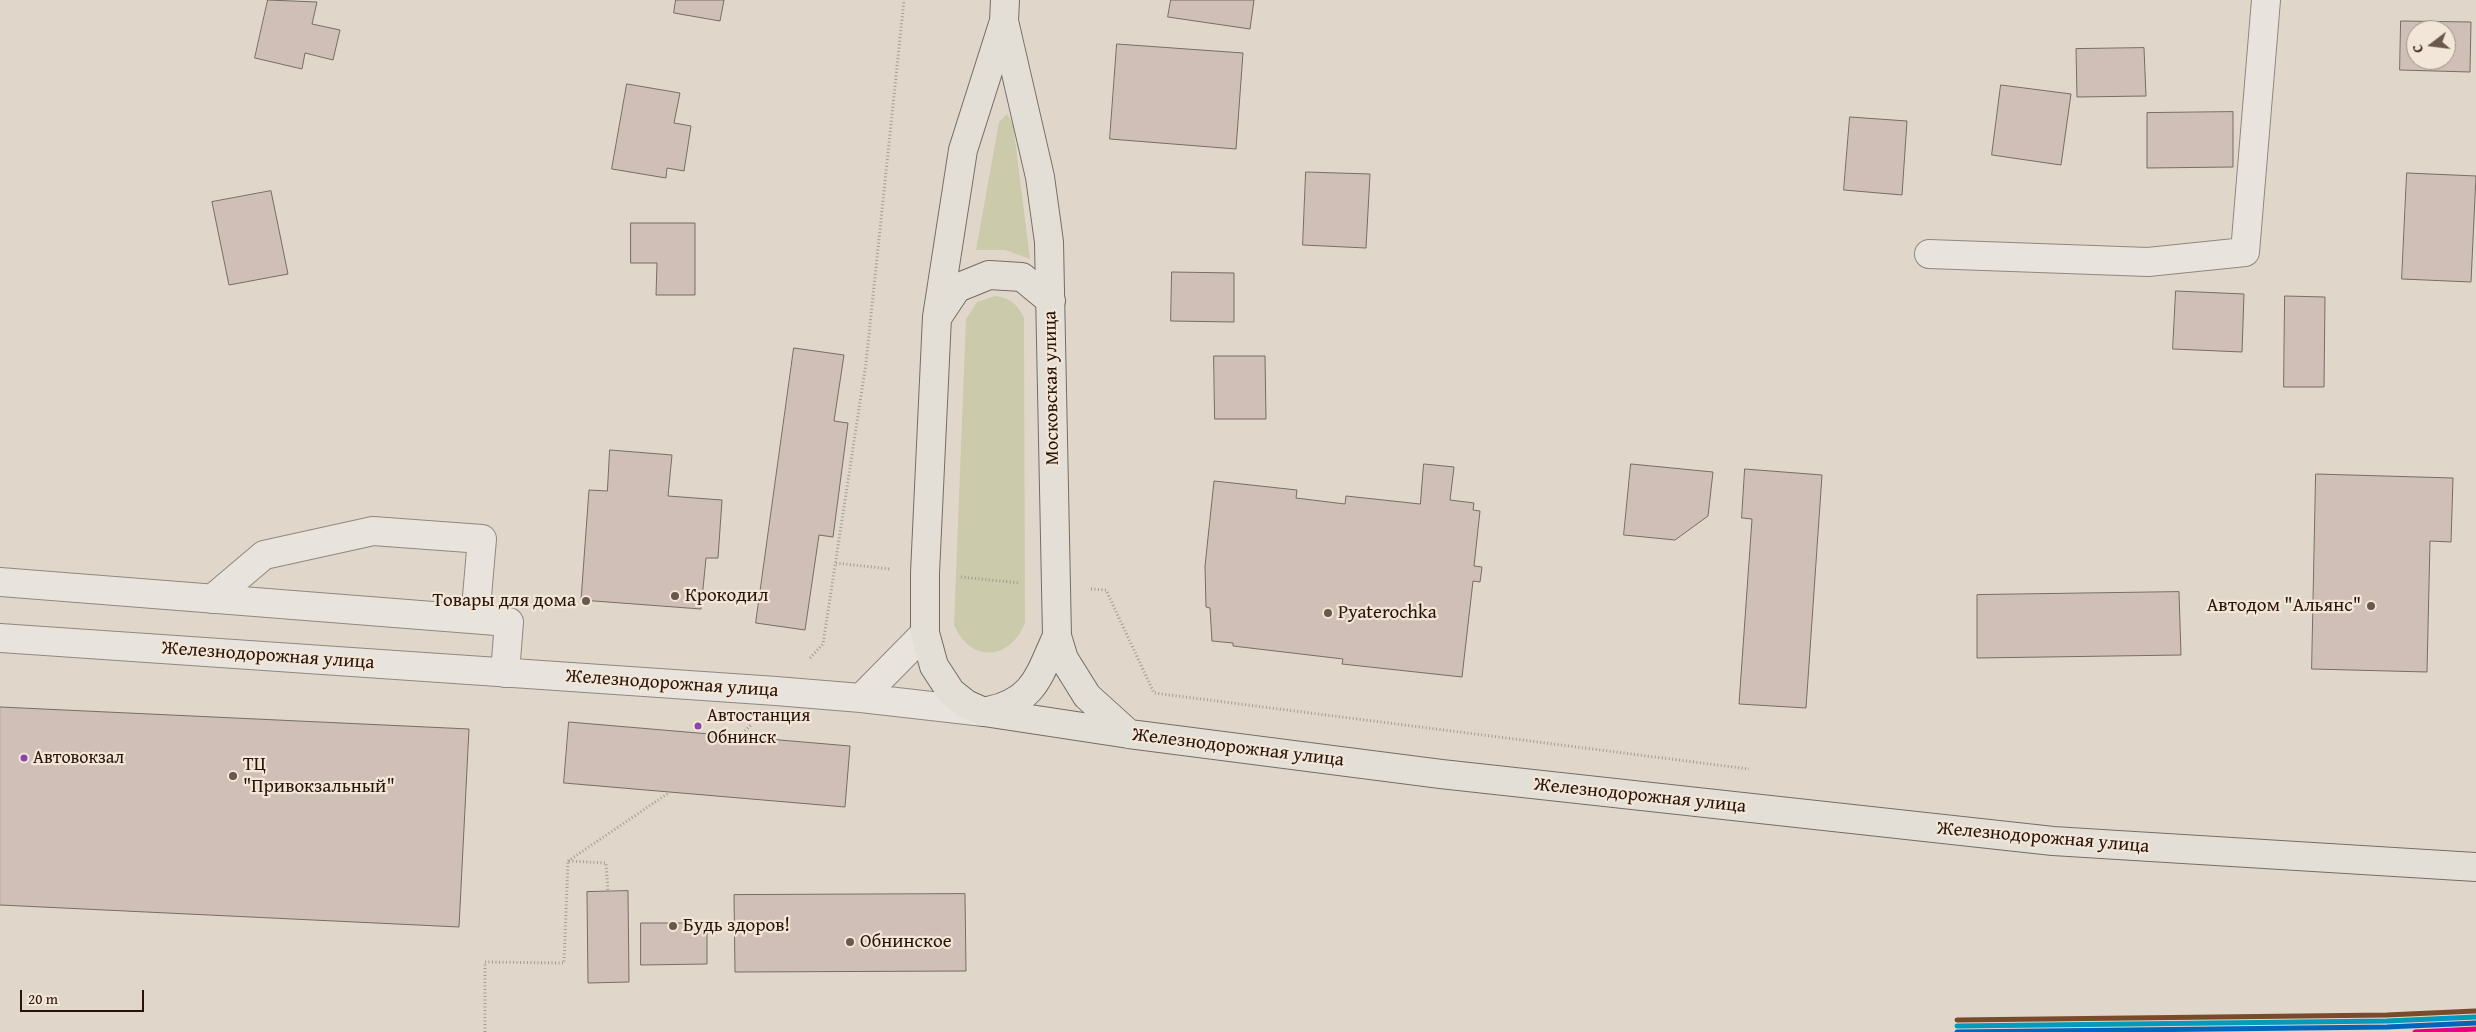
<!DOCTYPE html>
<html>
<head>
<meta charset="utf-8">
<style>
	body { margin:0 }
	#map { position:relative; width:2476px; height:1032px; overflow:hidden; background:#e0d7ca; font-family:"Gentium Book Plus",serif }
	canvas { display:block }
	.north { position:absolute; left:2406px; top:20px; width:50px; height:50px; box-sizing:border-box; background:#f1e6d7; border:1px solid #a19284; border-radius:50%; rotate:255deg; font-size:14px; font-weight:700; line-height:20px; text-align:center; color:#291308 }
	.north::after { content:''; display:block; margin:auto; width:18px; height:22px; background:#69584c; clip-path:polygon(50% 0,100% 100%,50% 72%,0 100%) }
	.scale { position:absolute; left:20px; top:990px; width:124px; height:22px; box-sizing:border-box; border:2px solid #291308; border-top:0; padding-left:6px; font-size:15px; line-height:18px; white-space:nowrap; color:#291308; -webkit-text-stroke:4px #f1e6d7; paint-order:stroke }
</style>
</head>
<body>
<div id="map">
<canvas width="2476" height="1032"></canvas>
<div class="north">С</div>
<div class="scale">20 m</div>
</div>
<script>
const context = document.querySelector('canvas').getContext('2d');
context.lineJoin = 'round';
function fillPath(path, color) { context.fillStyle = color; context.fill(path, 'evenodd'); }
function stroke(path, color, width, dash) { context.strokeStyle = color; context.lineWidth = width; context.lineCap = dash ? 'butt' : 'round'; context.setLineDash(dash || []); context.stroke(path); }
function write(font, color, halo, rows, align = 'center') {
  context.font = font + ' "Gentium Book Plus",serif'; context.lineWidth = 4.5; context.setLineDash([]); context.textBaseline = 'middle'; context.strokeStyle = halo; context.fillStyle = color; for (const [text, x, y, turn = 0] of rows) {
    context.save(); context.translate(x, y); context.rotate((+turn || 0) * Math.PI / 180); context.textAlign = isNaN(turn) ? turn : align; if (halo) context.strokeText(text, 0, 0); context.fillText(text, 0, 0); context.restore();
  }
}
fillPath(new Path2D(`
	M1007 114 1013 124 1030 259 1005 250H976L999 122Z
	M995 296C1010 298 1018 304 1024 318L1025 623C1010 661 970 663 954 625L966 319 977 302Z`), '#cbcaab');
const building = new Path2D(`
	M268 0 317 2 312 24 340 30 333 60 305 53 302 69 255 58Z
	M676 0H724L720 21 674 13Z
	M1171 0H1254L1250 29 1168 17Z
	M2401 21 2471 22 2470 72 2400 70ZM2416 30H2446V60H2416Z
	M1117 44 1243 53 1236 149 1110 139Z
	M2144 48 2146 96 2077 97 2076 49Z
	M627 84 680 93 674 123 691 126 684 171 667 168 666 178 612 169Z
	M2001 85 2071 94 2061 165 1992 155Z
	M2233 112V167L2147 168V113Z
	M1850 117 1907 121 1902 195 1844 190Z
	M1306 172 1370 174 1366 248 1303 245Z
	M2407 173 2476 176 2471 282 2402 279Z
	M271 191 288 274 229 285 212 202Z
	M631 223H695V295H656L657 263H631Z
	M1172 272 1234 273V322L1171 321Z
	M2176 291 2244 294 2242 352 2173 349Z
	M2285 296 2325 297 2324 387H2284Z
	M794 348 844 355 834 421 848 423 833 537 819 535 805 630 756 623Z
	M1214 356H1265L1266 419H1215Z
	M610 450 672 455 668 496 722 500 718 558H706L701 609 581 600 589 490 607 491Z
	M1424 464 1454 467 1450 500 1474 503 1473 510 1480 511 1474 566 1482 567 1480 582 1473 581 1462 677 1342 664 1343 659 1233 646V643L1212 641 1210 608 1206 607 1205 566 1214 481 1297 490 1296 498 1345 504 1346 496 1420 504Z
	M1631 464 1713 472 1708 516 1675 540 1624 535Z
	M1745 469 1822 475 1806 708 1739 704 1752 519 1742 518Z
	M2316 474 2453 478 2451 542 2430 541 2427 672 2312 669Z
	M2179 592 2181 655 1977 658V595Z
	M0 707 469 729 459 927 0 905Z
	M569 722 850 746 845 807 564 783Z
	M628 891 629 982 588 983 587 892Z
	M965 894 966 971 735 972 734 895Z
	M641 923H707V964L641 965Z`);
fillPath(building, '#cfbfb7');
stroke(building, '#756d65', 1);
const minor = new Path2D(`
	M1929 254 2148 262 2245 252 2266 0
	M0 582 509 622 505 673
	M212 599 264 555 373 531 482 539 475 619
	M0 638 776 691 861 698 984 712
	M861 698 925 633`);
const major = new Path2D(`
	M1005 0 1004 21 963 150 937 317 925 573V633L934 666 951 692 966 704 984 712 1129 734 1441 774 2053 841 2476 867
	M1004 21 1040 177 1049 242 1057 636 1064 659 1087 696 1129 734
	M939 315 957 288 989 275 1022 277 1051 301
	M988 711C1035 701 1039 675 1057 636`);
stroke(minor, '#90877f', 30);
stroke(major, '#756d65', 30);
stroke(new Path2D(`
	M836 563 890 569
	M961 577 1020 583
	M1091 589 1106 590 1154 693 1749 769
	M810 658 823 644 866 363 904 0
	M740 736 752 724
	M568 861 670 792
	M485 1032V962L564 963 568 861 606 863 608 892`), '#a39c96', 3, [1, 2.5]);
stroke(minor, '#e8e3dc', 28);
stroke(major, '#e3ded6', 28);
stroke(new Path2D(`
	M1957 1032 2387 1027 2476 1023`), '#0065bd', 5);
stroke(new Path2D(`
	M2415 1032 2476 1029`), '#e5007d', 5);
stroke(new Path2D(`
	M1957 1026 2387 1021 2476 1017`), '#049aba', 5);
stroke(new Path2D(`
	M1957 1020 2387 1015 2475 1011`), '#7a4b2a', 5);
for (const [x, y, r, color] of [
	[675,596,5,"#69584c"],
	[586,601,5,"#69584c"],
	[2371,606,5,"#69584c"],
	[1328,613,5,"#69584c"],
	[698,726,4.5,"#8e44ad"],
	[24,758,4.5,"#8e44ad"],
	[233,776,5,"#69584c"],
	[673,926,5,"#69584c"],
	[850,942,5,"#69584c"]
]) { const dot = new Path2D(); dot.arc(x, y, r, 0, 2 * Math.PI); context.fillStyle = color; context.fill(dot); stroke(dot, '#f1e6d7', 2); }
write('18px', '#291308', '#f1e6d7', [
	["Автостанция",707,716],
	["Обнинск",707,738],
	["Автовокзал",33,758]
], 'left');
write('19px', '#291308', '#f1e6d7', [
	["Московская улица",1052,388,-91],
	["Железнодорожная улица",268,656,4],
	["Железнодорожная улица",672,684,4],
	["Железнодорожная улица",1238,748,7],
	["Железнодорожная улица",1640,796,6],
	["Железнодорожная улица",2043,838,5]
]);
write('19px', '#291308', '#f1e6d7', [
	["Крокодил",685,596],
	["Товары для дома",576,601,"right"],
	["Автодом \"Альянс\"",2361,606,"right"],
	["Pyaterochka",1338,613],
	["ТЦ",243,765],
	["\"Привокзальный\"",243,787],
	["Будь здоров!",683,926],
	["Обнинское",860,942]
], 'left');
</script>
</body>
</html>
